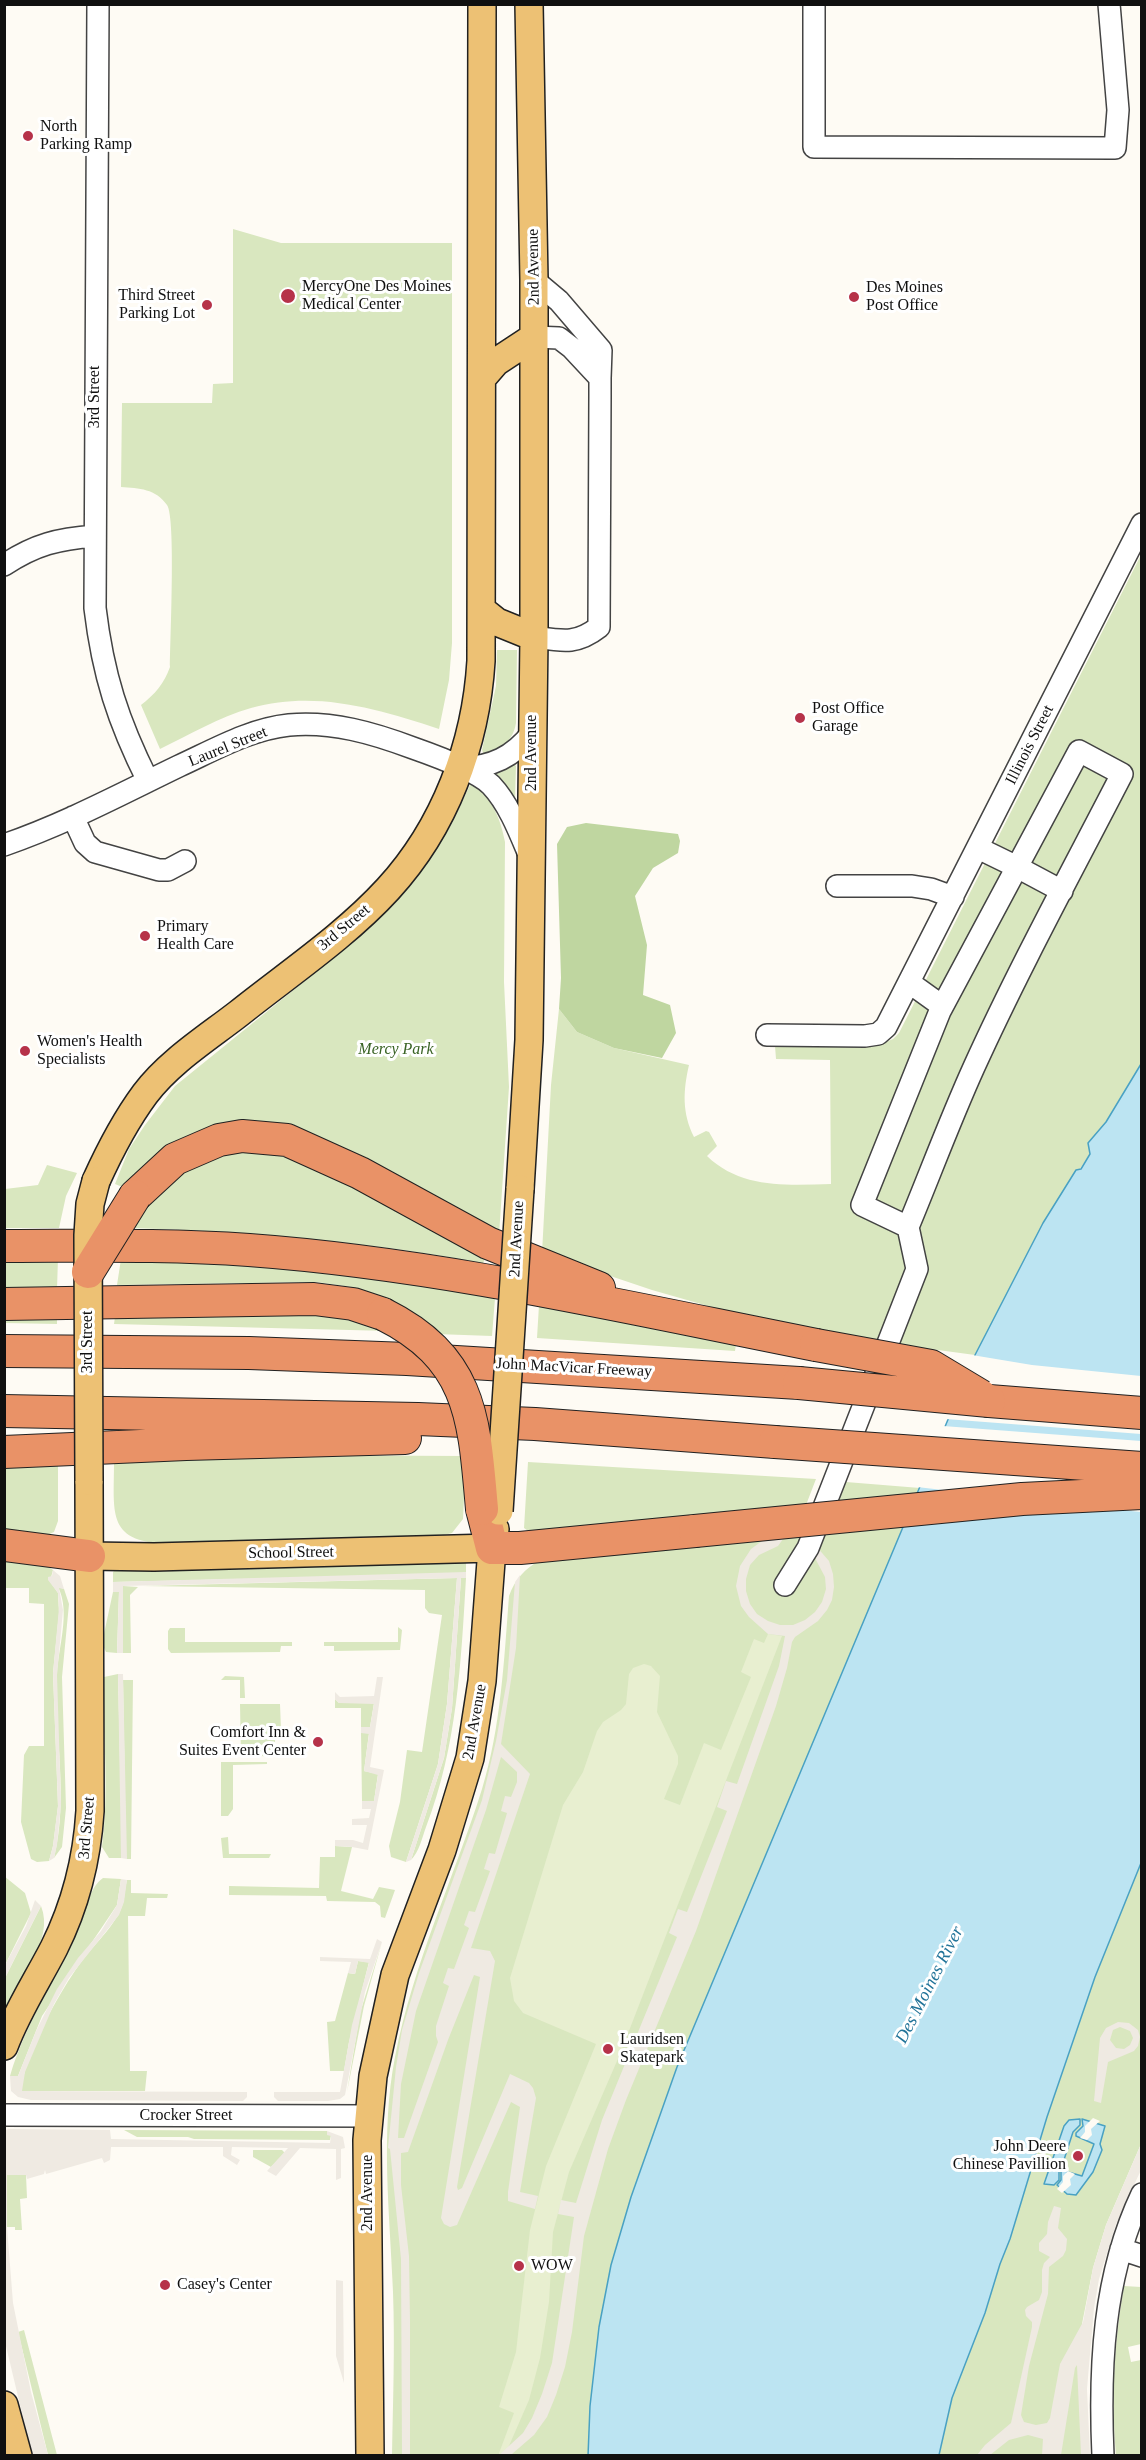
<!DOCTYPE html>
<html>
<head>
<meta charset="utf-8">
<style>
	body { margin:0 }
	#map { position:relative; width:1146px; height:2460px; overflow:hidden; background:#fefbf4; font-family:Georgia,serif }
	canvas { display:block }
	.frame { position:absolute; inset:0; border:6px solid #101010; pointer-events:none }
</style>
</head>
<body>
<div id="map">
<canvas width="1146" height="2460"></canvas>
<div class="frame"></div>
</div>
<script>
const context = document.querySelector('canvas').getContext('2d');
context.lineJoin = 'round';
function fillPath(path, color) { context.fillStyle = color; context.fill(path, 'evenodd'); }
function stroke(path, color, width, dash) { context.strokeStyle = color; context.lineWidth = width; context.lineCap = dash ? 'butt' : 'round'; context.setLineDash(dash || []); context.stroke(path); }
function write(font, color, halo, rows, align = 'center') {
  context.font = font + ' Georgia,serif'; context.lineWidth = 6; context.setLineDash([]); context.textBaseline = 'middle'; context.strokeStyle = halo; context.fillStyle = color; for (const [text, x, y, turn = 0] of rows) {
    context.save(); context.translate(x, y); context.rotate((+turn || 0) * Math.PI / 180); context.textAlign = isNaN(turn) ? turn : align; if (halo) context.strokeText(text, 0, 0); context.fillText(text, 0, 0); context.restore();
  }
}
fillPath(new Path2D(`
	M233 229 281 243H452V643L449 680 439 729C378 709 316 690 251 708 219 717 189 735 160 749L141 705C155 694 164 684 170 667 170 643 176 517 167 505 156 489 139 488 121 487L122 403H212L213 384 233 383Z
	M1141 555V1064L1106 1122 1088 1143 1090 1154 1043 1223 975 1355 901 1345 729 1312 652 1290 542 1253 551 1085 559 1009 577 1032 614 1048 689 1065C683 1091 682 1113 694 1137L706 1131 709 1132 717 1146 707 1156C741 1189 787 1185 831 1184L830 1060 776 1059 775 1046H876L893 1039 899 1033Z
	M497 650H517L516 723C513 742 500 749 484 755L482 750 496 686Z
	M514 764 516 766 515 799 512 801 494 775Z
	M476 783C493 804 500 816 505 842L504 982 509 1087 499 1235 279 1127 125 1188 115 1184 129 1149 145 1125 175 1086 359 937 402 895 432 854 452 823 470 785Z
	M246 1149 293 1155 487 1255 483 1263C367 1242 249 1231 131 1228L164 1181 209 1157Z
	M47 1165 77 1173 66 1196 59 1228H5V1189L38 1185Z
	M4 1258H58L57 1289 5 1291Z
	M121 1259C247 1264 371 1273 495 1298L492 1336 436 1334 372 1294 351 1287 317 1282 117 1285Z
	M539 1305 736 1344 735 1351 537 1338Z
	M334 1314 389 1331 114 1324 115 1317Z
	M4 1316H57V1324L5 1323Z
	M256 1455 466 1456 463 1519 452 1533 440 1536 172 1544C106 1543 114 1515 114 1462Z
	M58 1462V1521L54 1532 47 1535 5 1529 4 1464Z
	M528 1462 816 1479 806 1505 531 1533 524 1528Z
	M846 1482 920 1488 918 1495 838 1502Z
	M907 1521 677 2067 631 2197 611 2265 599 2327 590 2406 588 2455H392C393 2401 395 2346 393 2292 390 2214 380 2134 395 2057 413 1964 454 1878 482 1789 501 1727 504 1660 509 1596 515 1579 525 1569 540 1560Z
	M4 1558 47 1566 53 1570 50 1581 58 1593 59 1613 53 1673 58 1806 53 1846 49 1861 37 1862 31 1859 21 1822 24 1755 29 1746H44V1604L29 1603V1588H5Z
	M466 1561V1572L458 1574 113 1582V1572L115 1570Z
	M457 1578 447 1704 438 1764 406 1862 391 1857 389 1846 400 1802 407 1750 422 1752 442 1615 429 1613 425 1608V1590L142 1586Z
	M461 1578H466C461 1663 457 1747 426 1827 422 1838 419 1852 411 1860L444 1758 452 1708Z
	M123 1586 138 1587 130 1595 131 1653H123L122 1647Z
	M58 1587 64 1589 69 1604 62 1677 66 1808 62 1847 54 1858C69 1797 54 1736 57 1674 58 1648 71 1612 58 1587Z
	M113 1592H119L117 1653 106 1652 102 1643Z
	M398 1627 402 1630 400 1650 334 1651V1646H324V1642H398Z
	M170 1628H185V1642H292V1646H281L280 1652 171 1653 168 1649V1631Z
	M118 1674 122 1854 121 1858H109L102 1847C109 1792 104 1737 102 1683L104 1677Z
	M225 1676 244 1677 245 1698H240V1680H221Z
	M123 1680H133L131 1859H127L126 1855Z
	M335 1699 339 1703H374L370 1727H361V1708H335Z
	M240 1704H280L281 1730H275V1750H267V1756L241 1757Z
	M361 1733H369L364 1771 378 1774 374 1801H362Z
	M221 1762H267V1764L233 1765V1809L228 1816H221Z
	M228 1837 229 1854H271L269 1858H223L221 1838Z
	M335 1846 352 1847 341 1891 373 1899 379 1887 395 1890 385 1918 381 1917 380 1906 375 1902 327 1901 326 1896 229 1895V1886L319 1888 320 1857H335Z
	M1141 1863V2144L1106 2225 1093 2268 1082 2324 1086 2455 939 2456 952 2398 985 2313 1000 2264 1010 2239 1047 2117 1095 1977Z
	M4 1876 25 1893 31 1913 5 1965Z
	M103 1878 121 1879 117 1905 42 2016 18 2076H10C26 2021 59 1974 81 1922 88 1906 89 1888 103 1878Z
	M127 1880H131V1893L168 1894 167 1898H147L145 1916H128L130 2071H147L145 2091H22C22 2056 63 1986 84 1958 95 1944 109 1931 118 1915 125 1904 124 1892 127 1880Z
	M41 1906C55 1940 18 1980 5 2010V1978Z
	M382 1942 364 2006 347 2092 360 2013Z
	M358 1961 369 1962 349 2042 344 2071H330L327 2022 335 2021 348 1973 355 1974Z
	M124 2130 327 2131V2135H331L330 2140 194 2139 188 2137H137Z
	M253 2150H282L285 2153 271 2167 253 2157Z
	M7 2175H26L27 2198 20 2199 22 2230H15V2227H7Z
	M1124 2286 1141 2287V2344L1128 2347 1131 2362 1141 2360V2455L1116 2456C1111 2398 1114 2343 1124 2286Z
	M24 2330 57 2455H48L18 2332Z`), '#d9e7bf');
fillPath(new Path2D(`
	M586 823 678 834 680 841 678 853 653 868 635 896 647 945 643 995 670 1005 676 1033 662 1058 614 1048 577 1032 559 1009 561 978 557 844 567 827Z`), '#bfd6a0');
fillPath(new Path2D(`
	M768 1634 782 1636 620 2054 569 2172 553 2232 549 2302 540 2358 529 2400 505 2455 498 2456 514 2413 499 2407 516 2352 530 2230 546 2166 596 2044 523 2013 514 2001 510 1978 563 1805 583 1772 597 1731 603 1722 621 1710 626 1704 629 1674 633 1668 644 1664 651 1666 660 1676 657 1712 678 1756V1764L664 1799 680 1805 704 1743 721 1750 751 1677 741 1672 754 1639 764 1643Z`), '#e8efd0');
fillPath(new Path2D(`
	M786 1535 778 1546 759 1555 750 1565 746 1579V1591L750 1604 757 1614 768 1621 780 1625H793L805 1620 815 1612 822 1602 826 1589 825 1577 816 1560V1546L829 1561 833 1574 834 1587 832 1600 827 1610 818 1621 795 1637 792 1642 787 1668 776 1706 696 1931 626 2100 608 2149 584 2236 572 2332 565 2367 556 2395 547 2417 534 2435 512 2454 498 2456 523 2433 532 2418 542 2394 552 2363 574 2217 558 2214 561 2200 576 2203 602 2120 677 1937 669 1933 678 1909 687 1912 727 1811 717 1807 726 1781 737 1784 779 1666 785 1636 768 1634 749 1617 741 1606 736 1586 740 1566 751 1549 762 1541Z
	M53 1570 60 1576 64 1589 59 1588 63 1610 57 1675 61 1804 57 1845 54 1858 49 1861 53 1846 58 1806 53 1673 59 1608 58 1593 48 1580V1577L52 1576Z
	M466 1572V1578H461L452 1708 444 1758 411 1860 406 1862 438 1764 447 1704 457 1578 123 1586V1653H117L119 1592H113V1582Z
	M520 1575 516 1648 501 1744 530 1774 471 1948 490 1951 495 1961 457 2187 458 2190 462 2188 510 2074 529 2083 533 2088 536 2098 520 2192 538 2196 535 2209 508 2201V2192L520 2107 511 2102 457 2225 450 2227 444 2224 441 2218 480 1977 474 1975 448 2040 408 2152 401 2153V2185L409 2256 410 2322V2455H402L401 2259 390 2149 388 2148 396 2067 402 2030 419 1973 482 1800 496 1741 507 1680 515 1582ZM501 1757 517 1772V1782L511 1797 505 1796 501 1811 507 1813 495 1854 489 1853 484 1869 490 1871 475 1912 469 1911 464 1925 469 1928 454 1969 448 1968 443 1983 449 1986 436 2026V2036L438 2042 404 2138H398L401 2084 416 2011 486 1810Z
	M118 1674H123L127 1859 121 1858Z
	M377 1677H383L370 1767 384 1770 368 1850 352 1847 335 1846V1840H353L363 1843 367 1825H352V1819L369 1818 371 1809H362V1801H374L378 1775 364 1771 369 1734 361 1733V1727H370L374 1704 339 1703 335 1699V1692L340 1697 374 1696Z
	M121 1879 127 1880 124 1902 119 1915 69 1978 54 2004 25 2072 22 2091 247 2092V2097L243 2101 31 2100 18 2097 11 2091 10 2076H18L36 2031 57 1989 78 1958 101 1931 117 1905Z
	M35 1900 41 1906 5 1978V1965L26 1926Z
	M377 1939 382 1942 365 1992 345 2095 340 2099 328 2101H278L274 2097V2092H340L352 2025 369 1963 358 1961 355 1974 348 1973 351 1962 320 1961V1957L370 1959Z
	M1118 2022 1129 2023 1138 2030 1140 2037 1138 2046 1134 2051 1108 2062 1101 2103 1094 2101 1100 2038 1106 2028ZM1120 2027 1130 2031 1133 2038 1130 2045 1124 2049 1116 2048 1110 2040 1113 2030Z
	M10 2129 110 2130 111 2139 330 2143 331 2136 327 2135V2131L343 2137 345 2148 341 2149V2178L336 2180V2149L300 2148 276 2176 267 2171 288 2148 232 2147 231 2155 240 2160 237 2165 223 2156V2147H111L110 2160 104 2163 102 2158 46 2174 45 2170 44 2174 27 2179 26 2175H7V2227L13 2303 31 2392 48 2455H32L5 2342 4 2130Z
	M1141 2144V2170L1116 2224 1099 2279 1094 2308 1087 2389 1090 2455H1081L1077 2365 1075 2368 1061 2455H1042L1043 2439 1028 2435 1009 2440 990 2455H977L985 2445 1011 2423 1032 2327V2322L1026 2316 1025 2310 1027 2307 1039 2300 1042 2292V2270L1044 2263 1050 2257 1039 2251V2243L1047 2234 1048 2222 1054 2206 1061 2208 1058 2228 1067 2239 1066 2250 1063 2256 1049 2267 1048 2294 1029 2366 1021 2415 1024 2422 1036 2425 1047 2423 1050 2418 1060 2364 1083 2322 1093 2268 1106 2225Z
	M336 2280 343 2281 344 2383 336 2356Z`), '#efeae2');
const water = new Path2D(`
	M1141 1064V1863L1095 1977 1047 2117 1010 2239 1000 2264 985 2313 952 2398 939 2455 588 2456 590 2406 599 2327 611 2265 631 2197 677 2067 975 1355 1043 1223 1076 1170 1081 1169 1090 1154 1088 1143 1106 1122Z
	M1080 2119V2125L1073 2132 1061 2169H1059V2180L1054 2185 1044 2184 1064 2126 1069 2120Z
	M1082 2119 1105 2126 1100 2144 1102 2150 1093 2172 1076 2195 1067 2194 1057 2185 1061 2180V2170L1082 2176 1094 2144 1076 2136V2133L1083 2126Z`);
fillPath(water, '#bce4f2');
stroke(water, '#49a1c3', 1.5);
fillPath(new Path2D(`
	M972 1355 1032 1365 1141 1376V1434L946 1419Z
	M943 1426 1141 1441V1512L943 1492V1490L917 1487Z
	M1093 2118 1100 2121 1091 2129 1092 2135 1087 2140 1080 2138 1085 2132V2126Z
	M1068 2171 1075 2174 1070 2179 1071 2185 1062 2193 1057 2189 1063 2182V2176Z`), '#fefbf4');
const minor = new Path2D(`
	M98 4 95 608C103 675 118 721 148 781
	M814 4V147L1115 148 1118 110 1109 4
	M534 280 559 301 601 350 600 378
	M4 565C36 544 58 539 95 536
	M534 637C562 641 576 645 599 627L600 395V378L572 348 559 338 534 337
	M461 768C492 767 513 757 532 733
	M73 817 85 843 95 852 159 870H168L185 861
	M4 845C65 824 121 794 179 766 214 750 250 729 289 725 332 721 373 733 413 748 433 755 477 771 491 785 509 804 520 833 530 857
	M978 848 1017 867 1079 751 1122 774C1072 871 1019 968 974 1067 950 1120 930 1174 908 1227L862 1205 940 1011 1017 867 1062 891
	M837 886H912L931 889 953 897
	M910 983 942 1006
	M767 1035 865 1036 878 1034 886 1027 1142 524
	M785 1585 808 1548 917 1269 908 1227
	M4 2115 368 2116
	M1121 2249 1142 2256
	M1103 2456C1099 2367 1103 2276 1142 2194`);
const major = new Path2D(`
	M483 377 496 362 534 337
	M482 610 497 622 534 637
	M96 1181C110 1150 125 1121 145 1094 169 1062 207 1038 238 1014 288 974 345 936 388 889 445 827 476 744 481 661L482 4
	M520 1189 529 1040 534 637V280L529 4
	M89 1556 154 1557 492 1548
	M4 2046C17 2011 37 1981 54 1948 76 1904 87 1860 90 1811L89 1481
	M4 2405 18 2456
	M370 2456 367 2140 373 2076 395 1975 442 1850 470 1758 482 1681 492 1548 495 1529`);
const highway = new Path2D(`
	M135 1196 175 1159 219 1140 242 1136 287 1140 360 1173 488 1243 599 1288
	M4 1246C86 1246 168 1244 249 1250 440 1264 629 1308 816 1345
	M4 1304 314 1299 353 1304 383 1314
	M4 1351 249 1353 407 1359 799 1383
	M989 1401 1142 1413
	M4 1411 418 1419 535 1424 775 1442
	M4 1452 186 1444 405 1438
	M482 1509 492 1548H520L695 1531
	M4 1545 89 1556`);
stroke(minor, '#434343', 24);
stroke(major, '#212121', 30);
stroke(highway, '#212121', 34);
stroke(minor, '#fff', 21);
stroke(major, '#edc174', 27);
stroke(highway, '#e99267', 32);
const majorBridge = new Path2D(`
	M89 1481 88 1235 90 1204 96 1181
	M499 1511 520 1189`);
const highwayBridge = new Path2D(`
	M88 1272 135 1196
	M383 1314C473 1359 474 1420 482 1509
	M816 1345 931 1366 981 1396
	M799 1383 989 1401
	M775 1442 1142 1468
	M695 1531 1022 1499 1142 1493`);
stroke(majorBridge, '#212121', 30, []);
stroke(highwayBridge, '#212121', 34, []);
stroke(majorBridge, '#edc174', 27);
stroke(highwayBridge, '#e99267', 32);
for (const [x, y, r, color] of [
	[28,136,6,"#b63249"],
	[288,296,8,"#b63249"],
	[854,297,6,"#b63249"],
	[207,305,6,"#b63249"],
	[800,718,6,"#b63249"],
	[145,936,6,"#b63249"],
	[25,1051,6,"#b63249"],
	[318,1742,6,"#b63249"],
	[608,2049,6,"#b63249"],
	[1078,2156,6,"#b63249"],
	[519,2266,6,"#b63249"],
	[165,2285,6,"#b63249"]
]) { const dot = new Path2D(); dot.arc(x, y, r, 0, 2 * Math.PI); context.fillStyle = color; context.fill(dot); stroke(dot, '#fff', 2); }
write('16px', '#101010', '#fff', [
	["North",40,127],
	["Parking Ramp",40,145],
	["MercyOne Des Moines",302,287],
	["Medical Center",302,305],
	["Des Moines",866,288],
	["Post Office",866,306],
	["Third Street",195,296,"right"],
	["Parking Lot",195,314,"right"],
	["Post Office",812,709],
	["Garage",812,727],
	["Primary",157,927],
	["Health Care",157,945],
	["Women's Health",37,1042],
	["Specialists",37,1060],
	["Comfort Inn &",306,1733,"right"],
	["Suites Event Center",306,1751,"right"],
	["Lauridsen",620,2040],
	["Skatepark",620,2058],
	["John Deere",1066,2147,"right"],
	["Chinese Pavillion",1066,2165,"right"],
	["WOW",531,2266],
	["Casey's Center",177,2285]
], 'left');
write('16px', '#101010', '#fff', [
	["2nd Avenue",534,267,-91],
	["3rd Street",95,397,-90],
	["Illinois Street",1030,745,-63],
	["Laurel Street",228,747,-22],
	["2nd Avenue",532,753,-90],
	["3rd Street",344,928,-40],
	["2nd Avenue",517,1239,-87],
	["3rd Street",88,1342,-90],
	["John MacVicar Freeway",574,1368,3],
	["School Street",291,1553,-1],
	["2nd Avenue",475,1722,-80],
	["3rd Street",87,1828,-85],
	["Crocker Street",186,2116],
	["2nd Avenue",368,2193,-90]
]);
write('italic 16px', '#396324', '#fff', [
	["Mercy Park",396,1050]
]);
write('italic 18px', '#227499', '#fff', [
	["Des Moines River",930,1985,-63]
]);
</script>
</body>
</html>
